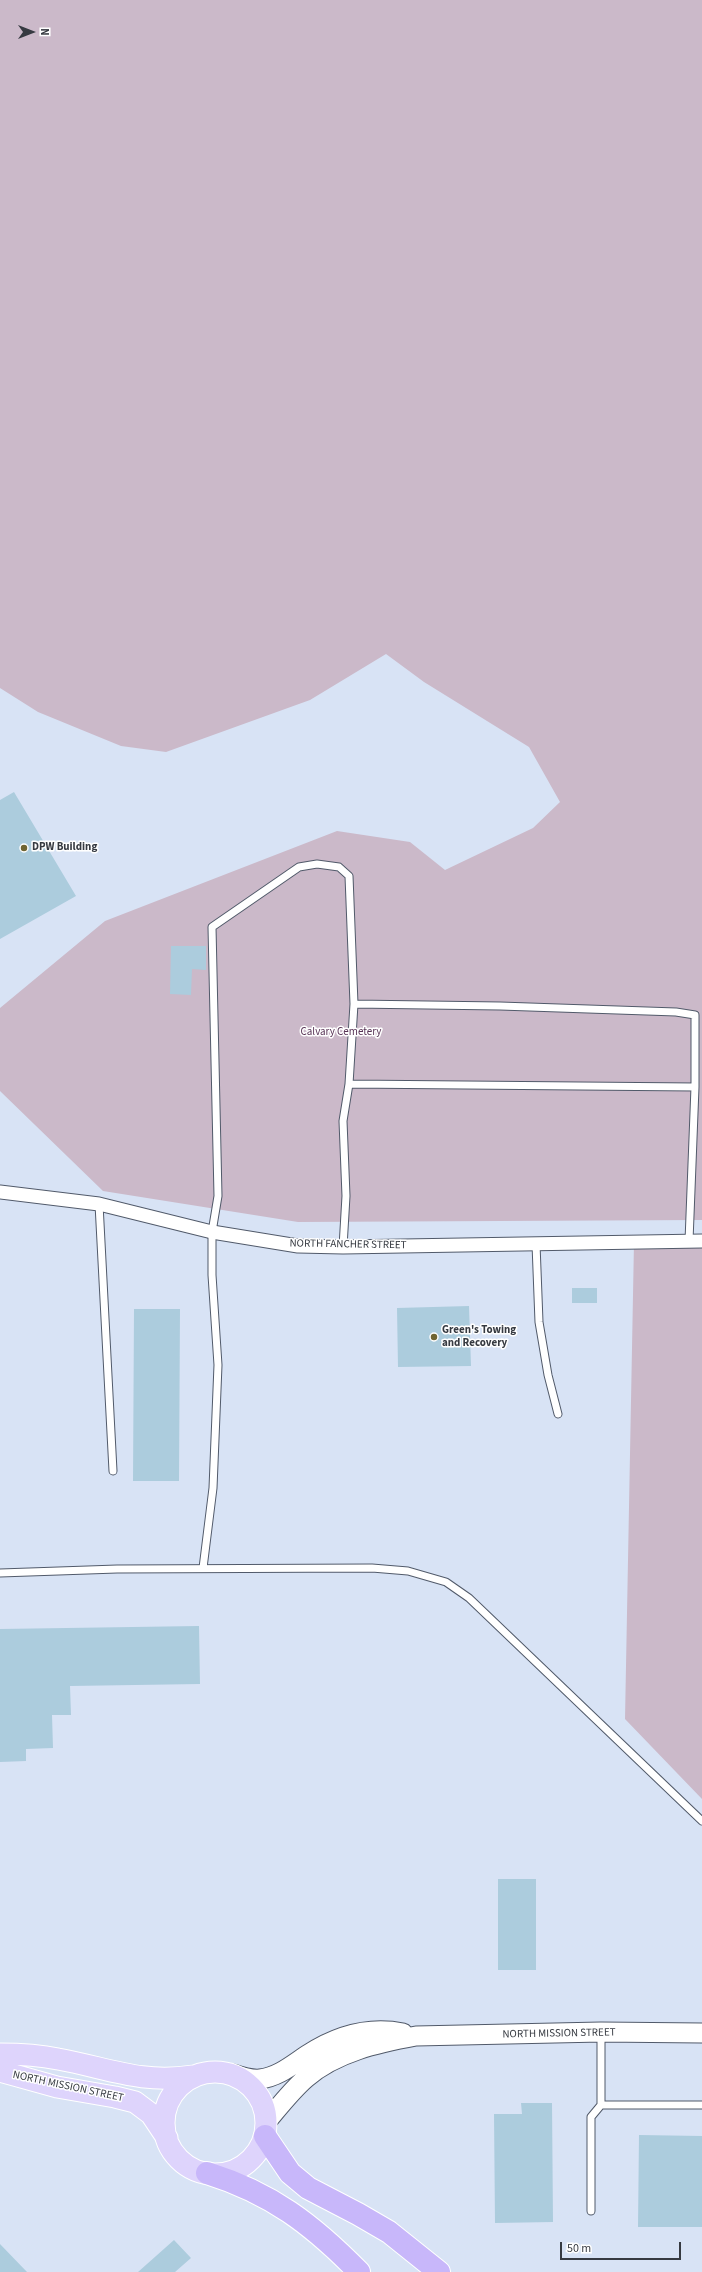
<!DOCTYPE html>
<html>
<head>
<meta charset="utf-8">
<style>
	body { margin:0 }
	#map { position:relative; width:702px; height:2272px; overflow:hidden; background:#d8e3f5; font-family:"Source Sans 3",sans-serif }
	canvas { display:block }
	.north { position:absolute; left:12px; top:12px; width:40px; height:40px; -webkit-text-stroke:3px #fff; paint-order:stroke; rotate:90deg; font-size:11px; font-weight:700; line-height:16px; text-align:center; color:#363a41 }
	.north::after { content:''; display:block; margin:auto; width:14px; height:18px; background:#363a41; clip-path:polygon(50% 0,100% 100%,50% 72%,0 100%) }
	.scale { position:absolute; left:560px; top:2242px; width:121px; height:18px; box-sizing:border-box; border:2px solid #363a41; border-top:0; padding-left:5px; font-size:12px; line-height:14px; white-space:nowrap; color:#363a41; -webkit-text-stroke:3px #fff; paint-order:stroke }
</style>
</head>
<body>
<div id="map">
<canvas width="702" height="2272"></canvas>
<div class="north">N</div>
<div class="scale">50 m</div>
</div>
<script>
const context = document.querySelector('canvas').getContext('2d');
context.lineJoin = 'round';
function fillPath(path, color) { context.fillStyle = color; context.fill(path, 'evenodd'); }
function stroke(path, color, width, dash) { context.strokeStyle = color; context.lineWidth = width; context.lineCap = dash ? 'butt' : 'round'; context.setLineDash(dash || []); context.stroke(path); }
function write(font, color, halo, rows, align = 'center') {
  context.font = font + ' "Source Sans 3",sans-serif'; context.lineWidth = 3; context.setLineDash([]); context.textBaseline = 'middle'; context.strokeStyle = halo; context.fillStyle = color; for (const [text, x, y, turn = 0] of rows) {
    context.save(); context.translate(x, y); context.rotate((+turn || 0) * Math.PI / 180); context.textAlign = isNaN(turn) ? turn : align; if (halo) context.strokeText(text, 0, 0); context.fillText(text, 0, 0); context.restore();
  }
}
fillPath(new Path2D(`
	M0 0H702V1220L298 1222 103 1191 0 1091V1008L105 921 337 831 410 842 445 870 533 828 560 802 529 747 424 682 386 654 310 700 166 752 121 746 38 712 0 688Z
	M702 1241V1799L625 1719 634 1242Z`), '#cbb9c9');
fillPath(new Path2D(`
	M14 792 76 896 0 939V800Z
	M171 946H206V970L192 969 191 995 170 994Z
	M572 1288H597V1303H572Z
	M469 1306 471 1366 398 1367 397 1308Z
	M134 1309H180L179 1481H133Z
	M199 1626 200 1684 70 1686 71 1715H52L53 1748 26 1749V1761L0 1762V1629Z
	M498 1879H536V1970H498Z
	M521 2103H552L553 2222 495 2223 494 2114H522Z
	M639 2135 702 2136V2227H638Z
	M174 2240 191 2258 175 2272H138Z
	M0 2244 27 2272H0Z`), '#acccdd');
const lane = new Path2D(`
	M354 1004 500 1006 676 1012 695 1015V1087L689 1241
	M349 1084 695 1087
	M99 1204 113 1471
	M536 1244 539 1322 548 1375 558 1414
	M203 1568 213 1488 218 1365 212 1275V1232L218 1196 212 927 299 867 317 864 339 867 349 876 354 1004 349 1084 343 1121 346 1196 343 1247
	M0 1573 117 1569 372 1568 408 1571 446 1582 469 1598 702 1821
	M601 2105H702
	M591 2211V2117L601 2105V2032`);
const street = new Path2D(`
	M0 1192 99 1204 212 1232 298 1246 343 1247 702 1241`);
const secondary = new Path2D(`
	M233 2074C242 2077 251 2080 260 2079 278 2077 292 2065 307 2055 336 2036 368 2026 403 2033
	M267 2121C279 2107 291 2091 306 2078 336 2052 378 2043 416 2036L601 2032 702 2033`);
const primary = new Path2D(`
	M0 2054C19 2054 39 2055 58 2059 108 2068 140 2084 193 2076
	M0 2071 57 2087 115 2097 135 2102 151 2114 167 2138
	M164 2123a51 51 0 1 1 102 0a51 51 0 1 1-102 0Z`);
const highway = new Path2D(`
	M265 2136 290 2173 308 2188 358 2214 389 2232 439 2272
	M207 2173C271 2193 312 2224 359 2272`);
stroke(lane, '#515a6a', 9);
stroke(street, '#515a6a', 15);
stroke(secondary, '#515a6a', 21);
stroke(primary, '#fff', 23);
stroke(highway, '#fff', 24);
stroke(lane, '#fff', 7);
stroke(street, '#fff', 13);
stroke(secondary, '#fff', 19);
stroke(primary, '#ded4fc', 21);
stroke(highway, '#c8b7fa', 22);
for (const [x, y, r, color] of [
	[24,848,4,"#6f6431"],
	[434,1337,4,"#6f6431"]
]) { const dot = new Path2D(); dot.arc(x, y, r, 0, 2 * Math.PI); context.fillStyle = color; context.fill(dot); stroke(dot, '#fff', 1.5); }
write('bold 11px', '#363a41', '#fff', [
	["DPW Building",32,848],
	["Green's Towing",442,1331],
	["and Recovery",442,1344]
], 'left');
write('11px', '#583456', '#fff', [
	["Calvary Cemetery",341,1033]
]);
write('11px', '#363a41', '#fff', [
	["NORTH FANCHER STREET",348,1245,1],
	["NORTH MISSION STREET",559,2034,-1],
	["NORTH MISSION STREET",68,2087,12]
]);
</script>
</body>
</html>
